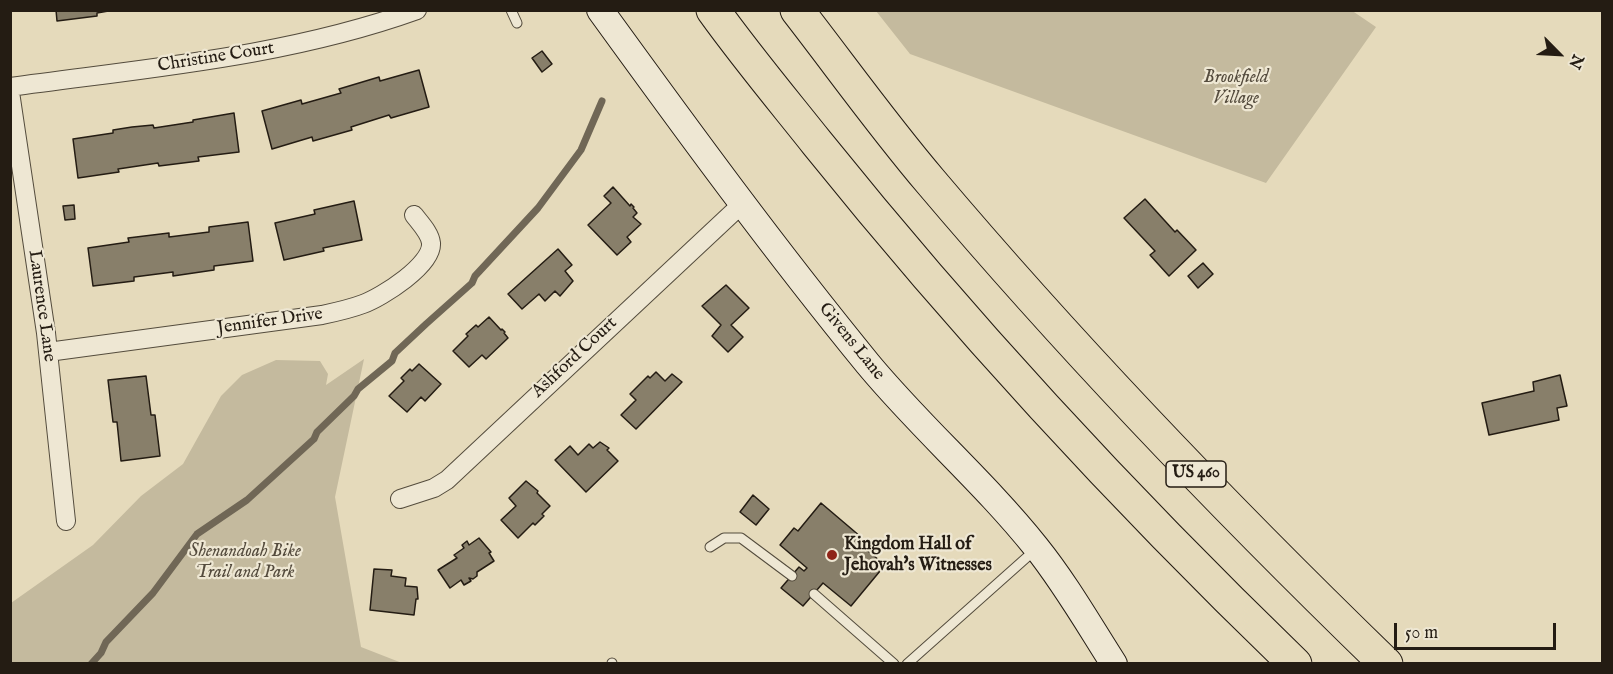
<!DOCTYPE html>
<html>
<head>
<meta charset="utf-8">
<style>
	body { margin:0 }
	#map { position:relative; width:1613px; height:674px; overflow:hidden; background:#e5dabb; font-family:"IM FELL English",serif }
	canvas { display:block }
	.frame { position:absolute; inset:0; border:12px solid #241c13; pointer-events:none }
	.north { position:absolute; left:1529px; top:24px; width:60px; height:60px; -webkit-text-stroke:4px #eee7d3; paint-order:stroke; rotate:114deg; font-size:16px; font-weight:700; line-height:24px; text-align:center; color:#241c13 }
	.north::after { content:''; display:block; margin:auto; width:21px; height:27px; background:#241c13; clip-path:polygon(50% 0,100% 100%,50% 72%,0 100%) }
	.scale { position:absolute; left:1394px; top:623px; width:162px; height:27px; box-sizing:border-box; border:3px solid #241c13; border-top:0; padding-left:8px; font-size:18px; line-height:21px; white-space:nowrap; color:#241c13; -webkit-text-stroke:4px #eee7d3; paint-order:stroke }
</style>
</head>
<body>
<div id="map">
<canvas width="1613" height="674"></canvas>
<div class="frame"></div>
<div class="north">N</div>
<div class="scale">50 m</div>
</div>
<script>
const context = document.querySelector('canvas').getContext('2d');
context.lineJoin = 'round';
function fillPath(path, color) { context.fillStyle = color; context.fill(path, 'evenodd'); }
function stroke(path, color, width, dash) { context.strokeStyle = color; context.lineWidth = width; context.lineCap = dash ? 'butt' : 'round'; context.setLineDash(dash || []); context.stroke(path); }
function write(font, color, halo, rows, align = 'center') {
  context.font = font + ' "IM FELL English",serif'; context.lineWidth = 4.5; context.setLineDash([]); context.textBaseline = 'middle'; context.strokeStyle = halo; context.fillStyle = color; for (const [text, x, y, turn = 0] of rows) {
    context.save(); context.translate(x, y); context.rotate((+turn || 0) * Math.PI / 180); context.textAlign = isNaN(turn) ? turn : align; if (halo) context.strokeText(text, 0, 0); context.fillText(text, 0, 0); context.restore();
  }
}
fillPath(new Path2D(`
	M1351 10 1376 27 1266 183 910 54 876 11Z
	M364 359 335 497 361 647 402 663H11V603L93 545 141 496 183 464 221 396 242 375 276 360 320 361 328 374 326 385Z`), '#c4ba9e');
stroke(new Path2D(`
	M91 664 101 653 106 642 153 593 197 534 247 500 314 439 317 432 354 396 358 389 392 361 395 353 426 324 472 283 475 276 538 208 581 150 602 101`), '#706756', 7);
const building = new Path2D(`
	M56 10H114L97 13V16L57 21Z
	M542 51 552 64 542 72 532 58Z
	M419 70 429 107 391 118 389 115 351 127 352 130 313 141 312 137 272 149 262 111 301 100 302 104 341 93 339 89 379 77 380 81Z
	M234 113 239 152 198 157 199 161 159 166 158 163 118 169 119 172 78 178 73 139 113 133V130L132 127 153 125 154 128 193 122V120Z
	M613 187 630 206 631 204 634 207 633 208 637 213 633 217 641 224 627 237 631 242 617 255 588 225 611 203 604 196Z
	M1145 199 1175 232 1177 230 1196 250 1169 276 1150 255 1155 251 1124 218Z
	M354 201 362 240 323 248 324 251 284 260 275 223 315 214 314 210Z
	M74 205 75 219 65 220 63 206Z
	M248 222 253 261 214 266V270L173 276V272L134 277V281L93 286 88 248 129 242 128 238 169 233V237L209 232V227Z
	M558 249 572 265 565 271 573 281 560 296 555 291 545 301 539 294 522 309 508 294Z
	M1203 263 1213 274 1198 288 1188 276Z
	M726 285 749 308 731 325 743 337 728 352 712 336 721 325 702 306Z
	M489 317 501 330 502 329 505 332 504 333 508 338 486 359 482 355 469 367 453 351 468 336 466 334 476 325 478 327Z
	M419 364 441 384 425 401 421 397 407 412 389 396 404 381 401 378 410 369 412 371Z
	M656 372 665 381 672 374 682 382 636 429 621 415 636 400 630 394 648 376 650 378Z
	M1560 375 1567 406 1557 408 1559 420 1489 435 1482 403 1534 391 1533 382Z
	M146 376 151 415H155L160 456 121 461 117 422H113L108 380Z
	M600 442 609 448 607 450 618 461 586 492 555 460 570 446 578 455 589 444 593 448Z
	M526 481 538 491 537 493 550 506 542 514 544 516 535 525 533 523 518 538 501 520 516 506 509 498Z
	M753 495 769 509 756 525 740 512Z
	M821 503 861 537 857 542 885 565 851 606 823 583 803 606 781 588 799 567 804 571 807 568 780 545 794 528 798 531Z
	M479 538 491 552 489 553 494 561 477 572V576L473 579 469 578 471 581 464 585 461 580 450 588 438 570 457 558 454 555 464 548 462 545 467 541 469 545Z
	M374 569 392 570 391 576 406 578 405 586 417 587 418 599H416L414 615 370 610Z`);
fillPath(building, '#887f6a');
stroke(building, '#241c13', 1.5);
const lane = new Path2D(`
	M511 10 517 23
	M710 547 724 538H741L792 576
	M814 594 894 664
	M612 664V663
	M907 664 1035 550`);
const street = new Path2D(`
	M10 87C147 68 286 57 417 10
	M10 92 46 333 66 521
	M48 352 322 315C336 312 350 309 363 304 382 297 433 265 431 243 430 233 420 223 414 215
	M400 499 434 488 447 480 743 203`);
const secondary = new Path2D(`
	M600 10C687 130 774 249 868 364 921 428 984 482 1036 547 1065 583 1089 625 1114 664`);
const highway = new Path2D(`
	M713 10C746 56 782 99 817 143 965 327 1125 500 1295 664
	M797 10C842 68 884 127 931 182 1074 351 1227 510 1386 664`);
stroke(lane, '#544c3d', 11);
stroke(street, '#544c3d', 20);
stroke(secondary, '#241c13', 28);
stroke(highway, '#241c13', 35);
stroke(lane, '#eee7d3', 9);
stroke(street, '#eee7d3', 18);
stroke(secondary, '#eee7d3', 26);
stroke(highway, '#e5dabb', 33);
for (const [x, y, r, color] of [
	[832,555,6,"#8f2418"]
]) { const dot = new Path2D(); dot.arc(x, y, r, 0, 2 * Math.PI); context.fillStyle = color; context.fill(dot); stroke(dot, '#eee7d3', 2); }
for (const [x, y, w] of [
	[1196,474,60]
]) { const box = new Path2D(); box.roundRect(x - w / 2, y - 13, w, 26, 4.5); context.fillStyle = '#eee7d3'; context.fill(box); stroke(box, '#241c13', 1.5); }
write('bold 16px', '#241c13', null, [
	["US 460",1196,474]
]);
write('18px', '#241c13', '#eee7d3', [
	["Christine Court",216,58,-9],
	["Laurence Lane",41,306,82],
	["Jennifer Drive",270,322,-8],
	["Givens Lane",851,342,51],
	["Ashford Court",575,358,-43]
]);
write('italic 18px', '#544b3d', '#eee7d3', [
	["Brookfield",1236,78],
	["Village",1236,99],
	["Shenandoah Bike",245,552],
	["Trail and Park",245,573]
]);
write('bold 18px', '#241c13', '#eee7d3', [
	["Kingdom Hall of",844,545],
	["Jehovah's Witnesses",844,566]
], 'left');
</script>
</body>
</html>
